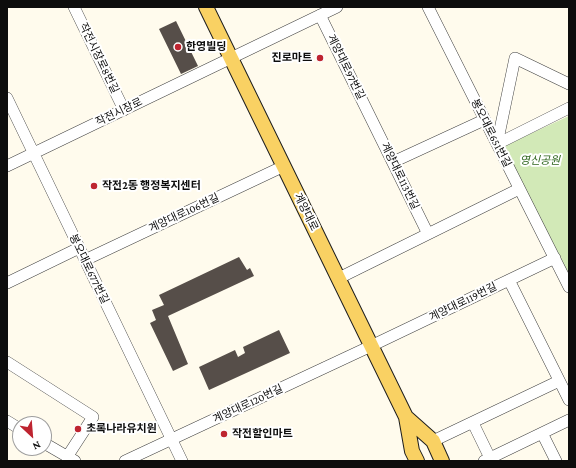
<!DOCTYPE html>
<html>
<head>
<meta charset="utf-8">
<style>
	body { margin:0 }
	#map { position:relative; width:576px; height:468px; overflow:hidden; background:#fffbed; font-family:"Crimson Pro",serif }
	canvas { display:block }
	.frame { position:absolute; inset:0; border:8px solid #0d0d0d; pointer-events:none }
	.north { position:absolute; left:12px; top:416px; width:40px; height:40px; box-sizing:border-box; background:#fff; border:1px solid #9e9e9e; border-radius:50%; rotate:154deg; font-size:11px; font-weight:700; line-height:16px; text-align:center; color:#0d0d0d }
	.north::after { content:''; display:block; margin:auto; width:14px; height:18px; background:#be2430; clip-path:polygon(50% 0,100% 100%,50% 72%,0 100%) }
</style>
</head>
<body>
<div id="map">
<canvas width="576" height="468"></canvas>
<div class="frame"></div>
<div class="north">N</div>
</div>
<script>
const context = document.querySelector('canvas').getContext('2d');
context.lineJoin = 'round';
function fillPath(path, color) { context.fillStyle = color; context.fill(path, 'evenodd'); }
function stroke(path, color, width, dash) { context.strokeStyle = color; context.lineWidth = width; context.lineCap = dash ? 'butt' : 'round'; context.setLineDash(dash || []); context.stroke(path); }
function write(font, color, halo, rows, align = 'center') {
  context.font = font + ' "Crimson Pro","Noto Sans KR",serif'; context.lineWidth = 4; context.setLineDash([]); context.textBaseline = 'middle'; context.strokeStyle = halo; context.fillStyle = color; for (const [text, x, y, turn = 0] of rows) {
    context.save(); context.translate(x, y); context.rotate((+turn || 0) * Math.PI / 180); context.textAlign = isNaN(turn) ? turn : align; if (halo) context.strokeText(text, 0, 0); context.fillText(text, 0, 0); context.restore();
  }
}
fillPath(new Path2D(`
	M569 116V280L504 151 506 145Z`), '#d2e9b7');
fillPath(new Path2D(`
	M176 21 198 66 181 74 159 29Z
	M239 257 247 270 250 268 254 276 168 316 188 364 173 371 150 323 156 320 152 310 164 305 159 295Z
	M279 330 290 353 209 390 199 367 235 350 238 357 245 353 243 347Z`), '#564e49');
const minor = new Path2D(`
	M74 7 124 110
	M428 7 569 287
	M320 15 428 234
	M569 84 515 58 497 144 569 108
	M7 98 182 461
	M393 162 484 120
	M7 166 337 7
	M85 260 284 166
	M339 278 519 189
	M509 280 569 400
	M7 283 79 248
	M7 362 93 417 67 457
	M7 421 20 429
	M473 423 490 458
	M542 433 556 461
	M433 441 559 381
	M44 443 75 461
	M125 461 371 346 555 258
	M484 461 569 420`);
const major = new Path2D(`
	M206 7 406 417 412 451 417 461
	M406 417 433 441 442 461`);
stroke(minor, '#404040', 12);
stroke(major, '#1e1e1e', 16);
stroke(minor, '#fff', 11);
stroke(major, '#f9d163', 14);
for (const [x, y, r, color] of [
	[178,47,4,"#be2430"],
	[320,58,4,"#be2430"],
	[94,186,4,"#be2430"],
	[78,429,4,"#be2430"],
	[224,434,4,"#be2430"]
]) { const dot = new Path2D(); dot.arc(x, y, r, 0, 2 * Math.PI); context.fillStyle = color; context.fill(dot); stroke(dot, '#fff', 1.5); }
write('bold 11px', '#0d0d0d', '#fff', [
	["한영빌딩",186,47],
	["진로마트",312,58,"right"],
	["작전2동 행정복지센터",102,186],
	["초록나라유치원",86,429],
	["작전할인마트",232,434]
], 'left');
write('11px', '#0d0d0d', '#fff', [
	["작전시장로8번길",99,58,64],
	["계양대로97번길",346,67,64],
	["작전시장로",119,112,-26],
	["봉오대로651번길",491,133,63],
	["계양대로113번길",400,176,64],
	["계양대로",306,212,64],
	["계양대로106번길",184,213,-25],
	["봉오대로677번길",89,269,64],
	["계양대로119번길",463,302,-26],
	["계양대로120번길",248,404,-25]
]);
write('italic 11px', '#2e651d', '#fff', [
	["영신공원",540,161]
]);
</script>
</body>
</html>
